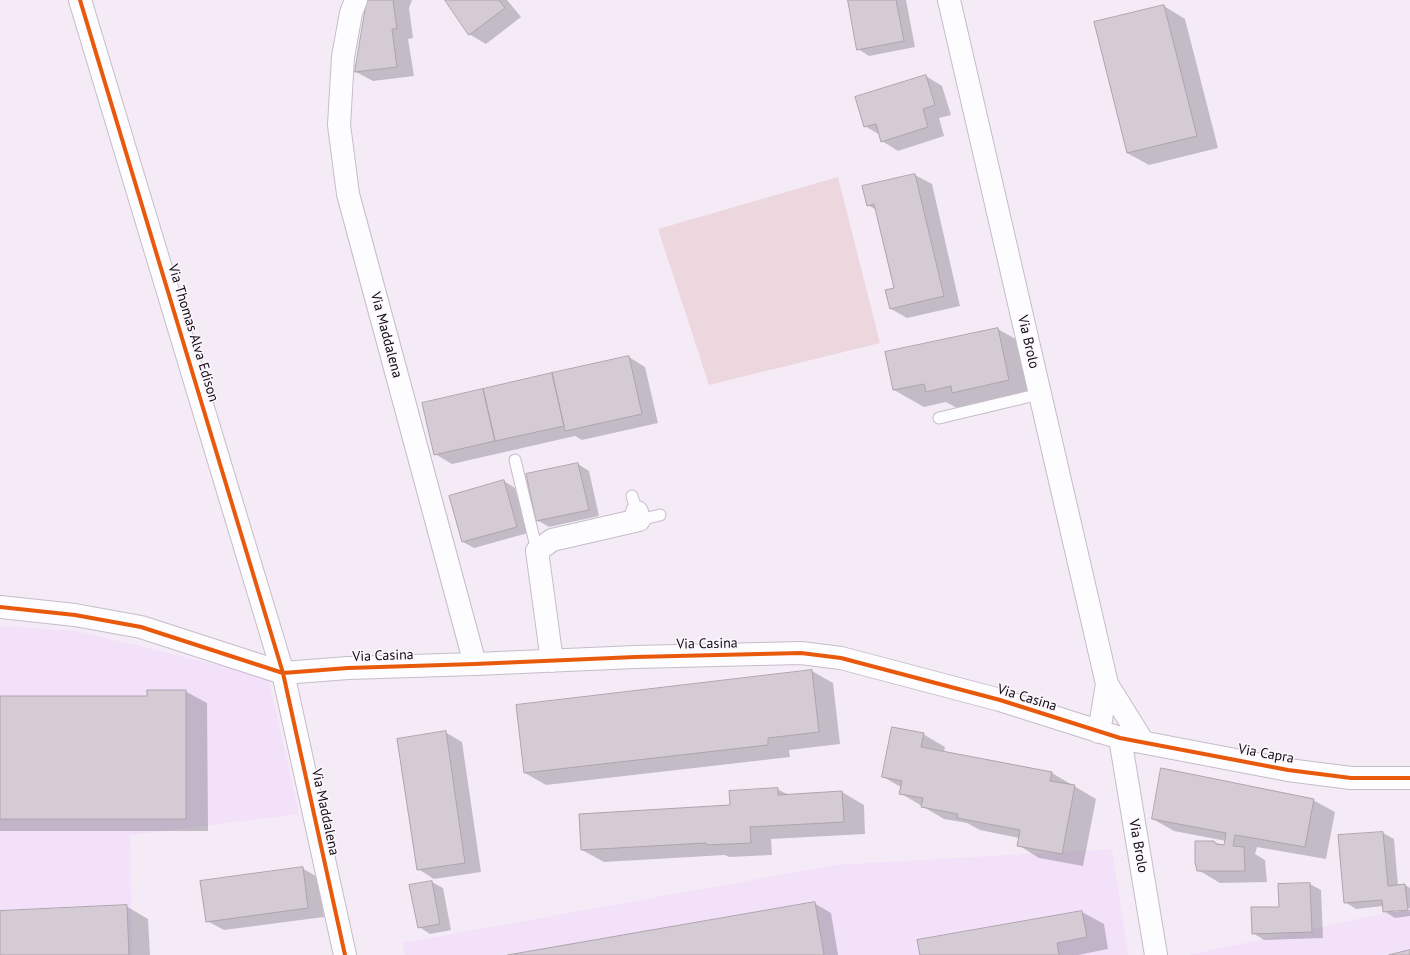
<!DOCTYPE html>
<html>
<head>
<meta charset="utf-8">
<style>
	body { margin:0 }
	canvas { display:block; background:#f4ebf7 }
</style>
</head>
<body>
<canvas width="1410" height="955"></canvas>
<script>
const context = document.querySelector('canvas').getContext('2d');
context.lineJoin = 'round';
function fillPath(path, color) { context.fillStyle = color; context.fill(path, 'evenodd'); }
function stroke(path, color, width, dash) { context.strokeStyle = color; context.lineWidth = width; context.lineCap = dash ? 'butt' : 'round'; context.setLineDash(dash || []); context.stroke(path); }
function write(font, color, halo, rows, align = 'center') {
  context.font = font + ' "PT Sans",sans-serif'; context.lineWidth = 3; context.setLineDash([]); context.textBaseline = 'middle'; context.strokeStyle = halo; context.fillStyle = color; for (const [text, x, y, turn = 0] of rows) {
    context.save(); context.translate(x, y); context.rotate((+turn || 0) * Math.PI / 180); context.textAlign = isNaN(turn) ? turn : align; if (halo) context.strokeText(text, 0, 0); context.fillText(text, 0, 0); context.restore();
  }
}
fillPath(new Path2D(`
	M0 626 76 631 268 677 299 814 130 835 132 955H0Z
	M1112 849 1128 955H405L402 943 835 865Z
	M1410 908V955H1189Z`), '#f3e1fa');
fillPath(new Path2D(`
	M838 177 880 343 709 385 658 229Z`), '#edd7df');
fillPath(new Path2D(`
	M368 0H412L409 8 413 38 408 39 414 76 373 81 356 72Z
	M447 0H507L521 17 486 44 469 34Z
	M849 0H906L915 47 869 56 858 49Z
	M1164 6 1185 19 1218 148 1149 165 1127 153Z
	M926 76 942 86 951 115 939 118 944 136 898 151 882 141 880 135 865 126Z
	M915 175 932 184 960 306 907 318 891 309 895 289 877 210 867 205Z
	M998 329 1028 346 1039 397 957 408 946 402 924 407 894 390Z
	M629 357 645 367 658 423 582 440 575 436 452 464 435 454Z
	M578 464 589 471 599 516 549 527 537 520Z
	M504 481 515 488 528 533 474 548 463 542 450 496Z
	M812 671 833 683 840 744 789 750 790 757 546 785 525 773Z
	M185 691 207 703 208 831H0V697H148Z
	M445 732 462 742 481 872 434 879 418 869Z
	M923 734 945 747 944 752 1052 773 1096 799 1083 866 1039 858 1018 845 1019 838 980 830 967 823 944 819 900 793 901 787 883 777Z
	M777 789 789 795 842 792 864 805 865 834 771 839 772 855 729 857 725 855 604 862 582 850 731 806Z
	M1313 800 1335 812 1326 859 1257 847 1255 854 1265 860 1267 882 1220 883 1198 870 1214 842 1225 846 1226 841 1174 831 1153 819Z
	M1383 833 1394 839 1398 886 1405 885 1410 888V908L1393 910V912L1410 910V916L1395 918 1384 911 1383 906 1356 909 1345 902Z
	M302 868 319 878 324 917 224 930 207 921Z
	M432 882 443 888 451 930 430 934 419 927Z
	M1310 884 1321 890 1323 938 1264 940 1253 933 1280 908Z
	M814 903 831 913 838 955H514Z
	M126 906 148 919 150 955H0V912Z
	M1082 912 1104 924 1108 949 1078 955H921Z`), '#0003');
const building = new Path2D(`
	M367 0H393L397 29H392L397 67 355 72Z
	M445 0H499L505 8 469 35Z
	M848 0H896L904 41 857 50Z
	M1164 5 1197 136 1127 153 1094 22Z
	M926 75 935 105 923 109 928 127 881 142 876 124 864 127 855 97Z
	M915 174 944 296 890 309 885 290 894 288 874 204 867 206 862 186Z
	M998 328 1009 380 952 393 951 386 926 392 924 384 893 390 885 352Z
	M629 356 642 414 565 431 552 373Z
	M552 373 564 426 495 441 483 389Z
	M483 389 495 441 434 455 422 403Z
	M578 463 589 510 536 521 526 474Z
	M504 480 517 527 462 542 449 496Z
	M812 670 819 732 768 738V745L524 773 516 705Z
	M147 690H186V819H0V696H147Z
	M892 727 924 733 921 747 1052 772 1050 781 1075 785 1062 854 1017 846 1020 830 957 818 958 814 921 807 923 798 899 794 902 781 882 777Z
	M446 731 465 863 417 870 397 739Z
	M1161 768 1314 799 1305 847 1235 835 1233 846 1244 847 1245 871H1197L1195 862V841H1214L1216 844 1224 845 1226 833 1152 819Z
	M778 788V795L842 791 844 822 750 827 751 843 707 845 706 843 581 850 579 814 730 805 729 791Z
	M1383 832 1388 886 1405 884 1408 910 1383 912 1382 900 1344 903 1338 835Z
	M303 867 308 908 206 922 200 881Z
	M432 881 440 924 418 928 409 885Z
	M1310 883 1312 932 1252 934 1251 907H1279L1278 884Z
	M815 902 824 955H508Z
	M127 905 129 955H0V911Z
	M1082 911 1087 937 1057 943 1059 955H920L917 940Z
	M1410 950V955H1389Z`);
fillPath(building, '#d5cbd4');
stroke(building, '#ada4ac', 1);
const service = new Path2D(`
	M939 418 1040 394
	M515 460 537 551
	M632 496 637 512
	M639 520 660 515`);
const minor = new Path2D(`
	M80 0 283 673 345 955
	M356 0 351 13 343 57 339 125 348 194 475 664
	M949 0 1107 684
	M0 607 75 615 141 627 283 673 348 668 475 664 635 657 801 653 841 658 1000 700 1120 738 1288 770 1351 778H1410
	M552 661 537 551 552 540 639 520 637 512
	M1099 732 1107 684 1143 742
	M1120 738 1156 955`);
stroke(service, '#c5bdc8', 13);
stroke(minor, '#c5bdc8', 24);
stroke(service, '#fdfcfe', 11);
stroke(minor, '#fdfcfe', 22);
stroke(new Path2D(`
	M80 0 283 673 345 955
	M0 607 75 615 141 627 283 673 348 668 475 664 635 657 801 653 841 658 1000 700 1120 738 1288 770 1351 778H1410`), '#e8590c', 4);
write('14px', '#100912', '#fcf7fd', [
	["Via Thomas Alva Edison",193,333,73],
	["Via Maddalena",386,335,75],
	["Via Brolo",1028,342,77],
	["Via Casina",707,644,-1],
	["Via Casina",383,656,-2],
	["Via Casina",1027,698,17],
	["Via Capra",1266,754,10],
	["Via Maddalena",325,812,78],
	["Via Brolo",1138,846,80]
]);
</script>
</body>
</html>
